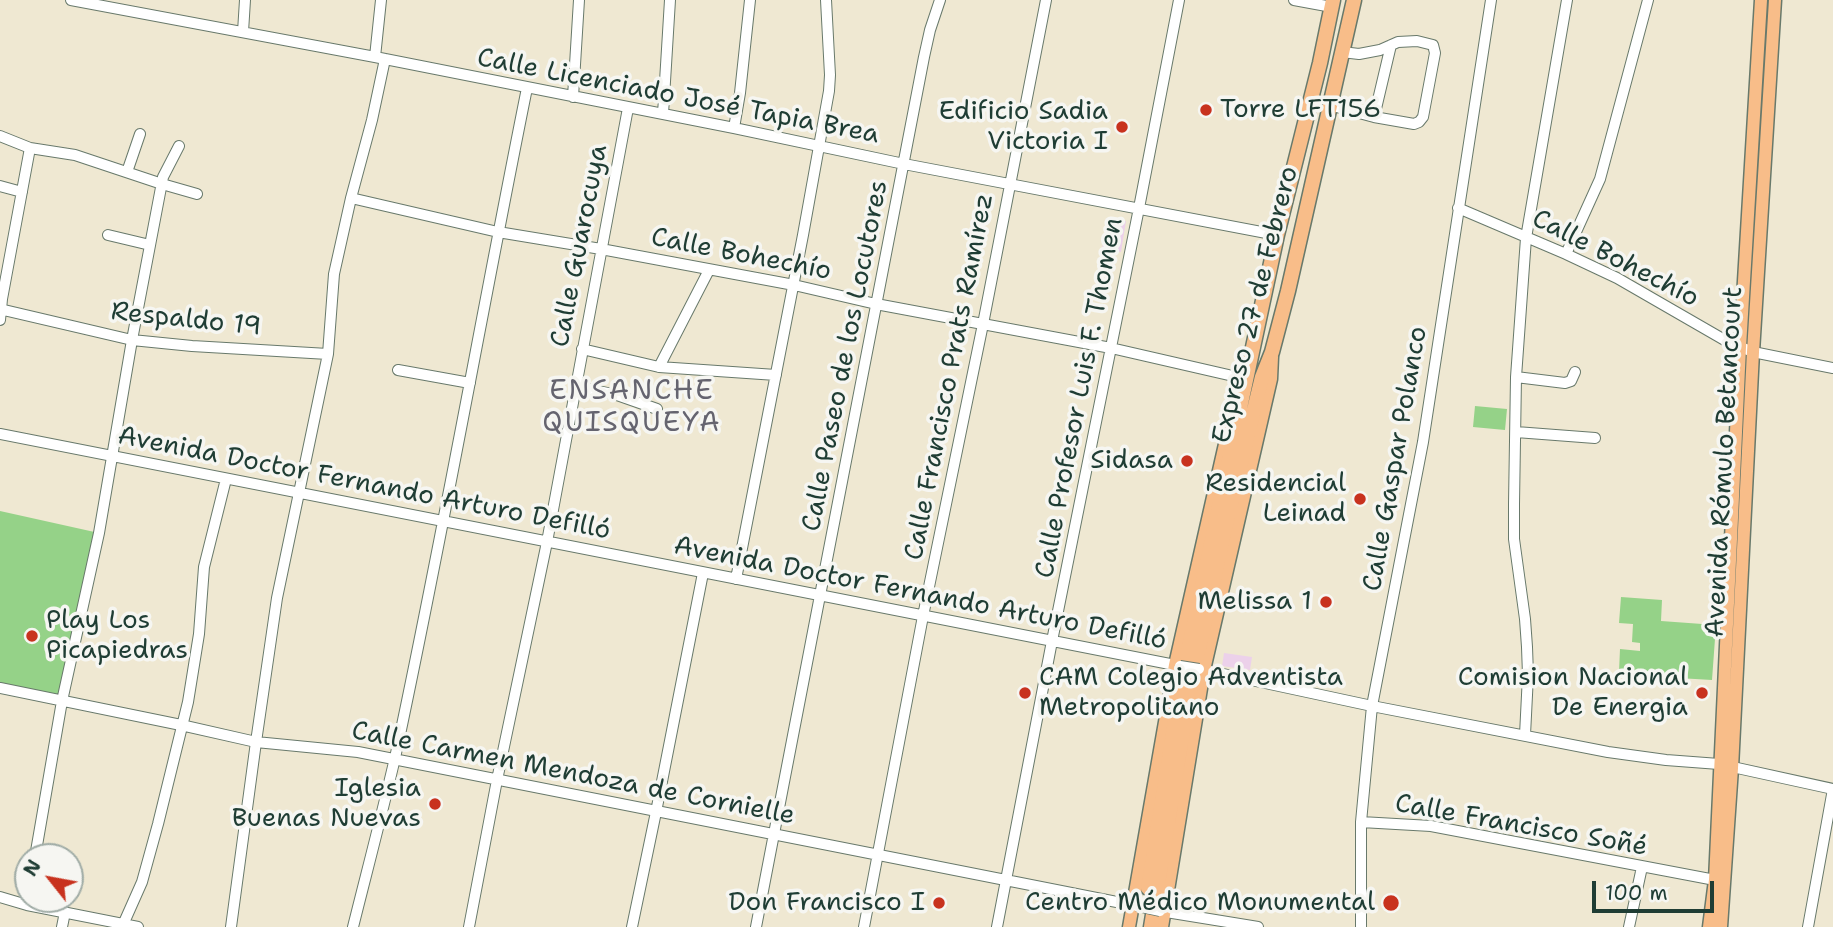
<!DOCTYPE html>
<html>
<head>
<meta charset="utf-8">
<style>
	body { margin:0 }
	#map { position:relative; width:1833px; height:927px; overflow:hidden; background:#efe8d2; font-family:"Shantell Sans",sans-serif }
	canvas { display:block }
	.north { position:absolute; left:14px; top:843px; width:70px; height:70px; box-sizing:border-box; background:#f6f6f2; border:2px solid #a0aca6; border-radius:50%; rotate:301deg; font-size:19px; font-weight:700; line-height:28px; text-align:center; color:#1f3d34 }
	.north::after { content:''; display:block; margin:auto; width:24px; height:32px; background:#c8321e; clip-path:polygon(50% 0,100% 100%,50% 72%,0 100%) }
	.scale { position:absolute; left:1592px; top:881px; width:122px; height:32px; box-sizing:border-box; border:4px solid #1f3d34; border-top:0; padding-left:9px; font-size:21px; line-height:24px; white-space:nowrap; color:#1f3d34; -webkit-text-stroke:5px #f6f6f2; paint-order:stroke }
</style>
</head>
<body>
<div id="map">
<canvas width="1833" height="927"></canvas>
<div class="north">N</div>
<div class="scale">100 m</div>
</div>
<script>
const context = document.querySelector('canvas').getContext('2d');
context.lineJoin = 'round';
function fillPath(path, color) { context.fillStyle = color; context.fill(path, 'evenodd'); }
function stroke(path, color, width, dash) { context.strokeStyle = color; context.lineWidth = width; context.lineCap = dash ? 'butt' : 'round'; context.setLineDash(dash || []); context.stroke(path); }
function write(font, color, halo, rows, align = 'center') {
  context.font = font + ' "Shantell Sans",sans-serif'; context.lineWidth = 7; context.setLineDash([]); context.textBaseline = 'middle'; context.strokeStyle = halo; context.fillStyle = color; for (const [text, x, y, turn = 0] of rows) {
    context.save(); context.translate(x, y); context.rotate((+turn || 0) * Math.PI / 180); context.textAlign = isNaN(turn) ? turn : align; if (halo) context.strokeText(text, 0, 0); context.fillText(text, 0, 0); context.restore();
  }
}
fillPath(new Path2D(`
	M1107 218 1126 221 1121 252 1102 249Z
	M1224 653 1252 657 1250 670 1222 666Z`), '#ecd1ea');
fillPath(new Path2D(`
	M1475 406 1507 409 1505 430 1473 427Z
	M0 511 99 533 62 701 0 688Z
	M1621 597 1662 600 1661 621 1716 625 1712 680 1678 678 1677 682 1642 679 1640 673 1619 672 1620 649 1640 651V643L1632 642 1633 624 1619 623Z`), '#95d288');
const minor = new Path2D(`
	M71 0 375 57 734 128 904 164 1277 235
	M1294 0 1332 7
	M243 32 245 0
	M375 57 381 0
	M573 97 579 0
	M1329 105 1374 117 1414 124 1419 122 1423 117 1435 53 1433 45 1417 41 1398 42 1380 50 1359 54 1342 52
	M663 114 670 0
	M1374 117 1391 45
	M734 128 740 93 750 0
	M0 136 30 148 75 155 162 184 197 194
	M127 172 140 134
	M0 186 22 192
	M351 198 498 232 601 249 794 285 876 304 1111 348 1246 379
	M1458 208 1566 254 1617 278 1728 342 1753 352 1833 368
	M108 235 150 245
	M1566 254 1600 179 1648 0
	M0 309 132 340 192 346 328 354
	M0 320 2 299 30 148
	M582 349 659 367 776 375
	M659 367 709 270
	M398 370 470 383
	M1516 377 1565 383 1571 381 1575 372
	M575 386 617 395 657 409
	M1516 432 1595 438
	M0 434 1180 666
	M736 579 803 235 829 91 830 75 826 0
	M1200 669 1372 706 1608 752 1666 760 1719 764 1833 789
	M0 688 181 725 256 742 358 752 1137 906
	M1525 735 1528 675 1527 647 1525 619 1514 539V504L1516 377 1526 238 1567 0
	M1361 822 1431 826 1715 880
	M35 857 62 701 99 533 132 340 163 177 179 146
	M0 897 27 905 138 927
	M1160 911 1258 927
	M62 927 65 912
	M122 927 142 882 158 824 188 702 199 634 204 567 226 479
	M231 927 256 742 277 598 328 354 334 274 351 198 372 120 385 59
	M353 927C367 871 382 814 395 758 443 535 482 311 527 88
	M469 927 497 780 547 542 628 108
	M632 927 656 812 703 573
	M756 927 924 57 930 30 940 0
	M864 927 923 616 983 324 1046 0
	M997 927 1052 641 1139 208 1179 0
	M1361 927V822L1372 706 1423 442 1491 0
	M1629 927 1642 867
	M1808 927 1833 789`);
const major = new Path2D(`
	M1129 927 1175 665 1235 400
	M1162 927 1204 670 1271 379 1272 357
	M1709 927 1715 880 1740 347 1761 0
	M1721 927 1732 768 1753 352 1775 0`);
const highway = new Path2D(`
	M1187 656 1277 235 1320 63 1333 0
	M1148 888 1180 690
	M1151 927 1189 695 1224 533 1262 377 1272 352 1288 291 1354 0`);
stroke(minor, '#68796b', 12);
stroke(major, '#68796b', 15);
stroke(highway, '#68796b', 17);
stroke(minor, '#fff', 10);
stroke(major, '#f8bd89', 12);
stroke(highway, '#f8bd89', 14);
const minorBridge = new Path2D(`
	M1180 666 1199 669
	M1137 906 1160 911`);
stroke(minorBridge, '#68796b', 12, []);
stroke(minorBridge, '#fff', 10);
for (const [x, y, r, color] of [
	[1206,110,7,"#c8321e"],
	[1122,127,7,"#c8321e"],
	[1187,461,7,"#c8321e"],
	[1360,499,7,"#c8321e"],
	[1326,602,7,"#c8321e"],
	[32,636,7,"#c8321e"],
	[1025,693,7,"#c8321e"],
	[1702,693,7,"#c8321e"],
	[435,804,7,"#c8321e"],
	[939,903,7,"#c8321e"],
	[1391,903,9,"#c8321e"]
]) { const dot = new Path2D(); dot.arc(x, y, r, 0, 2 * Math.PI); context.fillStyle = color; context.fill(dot); stroke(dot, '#f6f6f2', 2.5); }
write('26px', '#1f3d34', '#f6f6f2', [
	["Calle Licenciado José Tapia Brea",678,97,11],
	["Calle Guarocuya",580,246,-79],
	["Calle Bohechío",741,255,11],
	["Calle Bohechío",1615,259,27],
	["Expreso 27 de Febrero",1256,305,-76],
	["Respaldo 19",186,320,6],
	["Calle Paseo de los Locutores",846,356,-79],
	["Calle Francisco Prats Ramírez",950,377,-79],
	["Calle Profesor Luis F. Thomen",1080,398,-79],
	["Calle Gaspar Polanco",1396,459,-80],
	["Avenida Rómulo Betancourt",1725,462,-87],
	["Avenida Doctor Fernando Arturo Defilló",364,484,11],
	["Avenida Doctor Fernando Arturo Defilló",920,594,11],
	["Calle Carmen Mendoza de Cornielle",573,774,11],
	["Calle Francisco Soñé",1521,826,10]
]);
write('26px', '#1f3d34', '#f6f6f2', [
	["Torre LFT156",1220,110,"left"],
	["Edificio Sadia",1108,112],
	["Victoria I",1108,142],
	["Sidasa",1173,461],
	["Residencial",1346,484],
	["Leinad",1346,514],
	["Melissa 1",1312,602],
	["Play Los",46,621,"left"],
	["Picapiedras",46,651,"left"],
	["CAM Colegio Adventista",1039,678,"left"],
	["Metropolitano",1039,708,"left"],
	["Comision Nacional",1688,678],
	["De Energia",1688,708],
	["Iglesia",421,789],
	["Buenas Nuevas",421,819],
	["Don Francisco I",925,903],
	["Centro Médico Monumental",1375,903]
], 'right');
context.letterSpacing = '2px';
write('28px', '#65646f', '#f6f6f2', [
	["ENSANCHE",632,392],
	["QUISQUEYA",632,424]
]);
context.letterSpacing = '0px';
</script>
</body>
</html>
